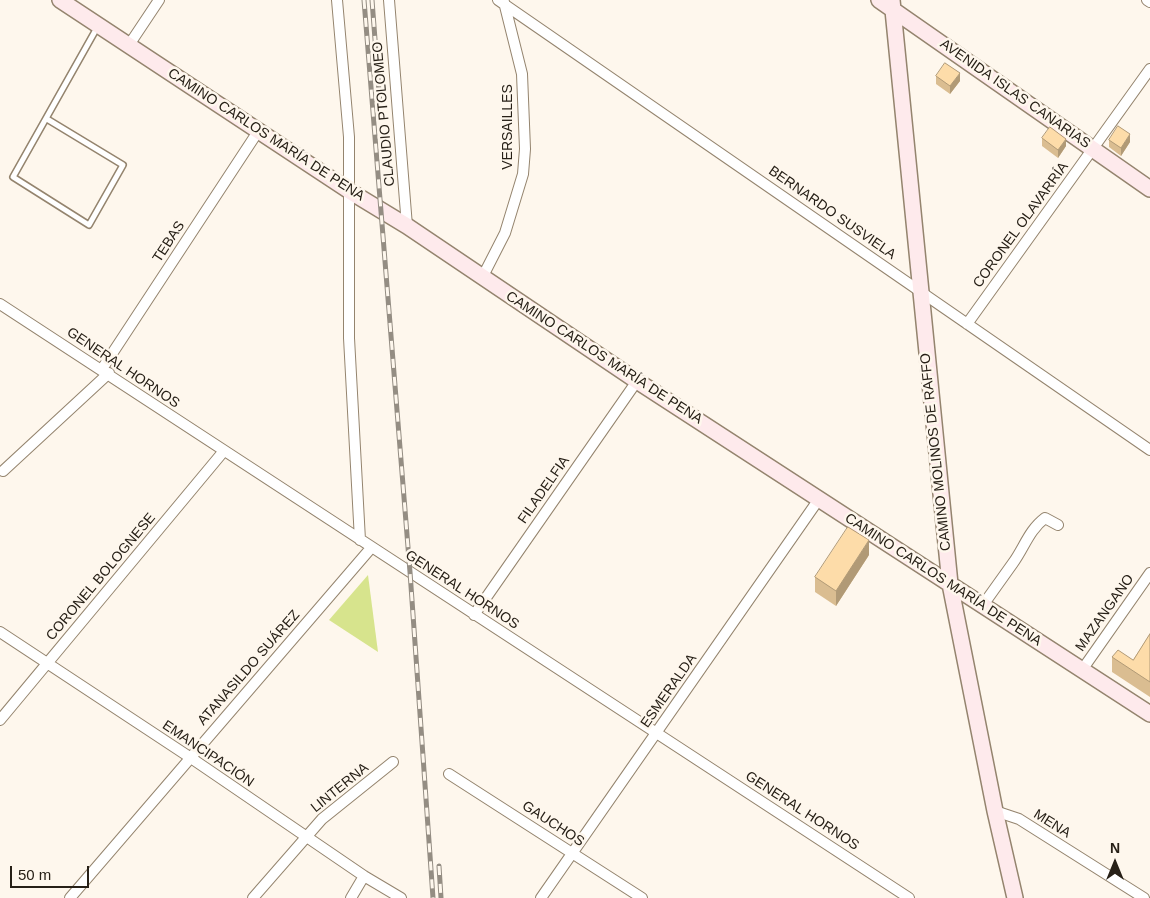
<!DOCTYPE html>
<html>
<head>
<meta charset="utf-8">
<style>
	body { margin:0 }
	#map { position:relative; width:1150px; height:898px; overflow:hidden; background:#fef7ed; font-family:Helvetica,sans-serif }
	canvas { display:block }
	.north { position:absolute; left:1090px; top:838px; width:50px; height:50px; -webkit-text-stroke:4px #fef7ed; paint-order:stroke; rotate:0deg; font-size:14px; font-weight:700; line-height:20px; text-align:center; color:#272017 }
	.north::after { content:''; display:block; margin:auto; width:18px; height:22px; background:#272017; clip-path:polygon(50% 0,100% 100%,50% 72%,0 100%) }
	.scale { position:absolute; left:10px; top:866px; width:79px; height:22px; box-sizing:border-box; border:2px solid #272017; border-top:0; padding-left:6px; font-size:15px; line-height:18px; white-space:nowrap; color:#272017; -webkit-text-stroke:4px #fef7ed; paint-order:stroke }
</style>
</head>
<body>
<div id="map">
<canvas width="1150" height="898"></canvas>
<div class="north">N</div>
<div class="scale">50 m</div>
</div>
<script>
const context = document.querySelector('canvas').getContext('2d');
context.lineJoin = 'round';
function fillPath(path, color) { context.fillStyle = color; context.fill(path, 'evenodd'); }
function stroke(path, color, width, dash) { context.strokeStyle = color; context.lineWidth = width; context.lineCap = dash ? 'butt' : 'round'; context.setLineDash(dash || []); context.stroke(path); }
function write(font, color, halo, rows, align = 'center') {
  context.font = font + ' Helvetica,sans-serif'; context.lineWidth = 5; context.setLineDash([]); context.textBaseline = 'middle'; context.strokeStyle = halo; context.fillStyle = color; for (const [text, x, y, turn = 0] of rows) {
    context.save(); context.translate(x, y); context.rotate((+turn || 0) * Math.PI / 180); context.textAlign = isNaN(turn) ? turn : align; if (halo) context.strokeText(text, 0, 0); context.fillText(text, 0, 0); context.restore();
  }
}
fillPath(new Path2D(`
	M368 575 378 652 329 620Z`), '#d7e48d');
const lane = new Path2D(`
	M47 119 123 165 89 225 13 177 98 26`);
const street = new Path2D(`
	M337 0 349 137V338L360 540
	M389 0 407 226
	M498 0 1150 450
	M1147 0 1150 2
	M129 45 159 0
	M482 278 505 233 523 174 525 149 522 74 504 2
	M0 304 909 898
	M967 324 1150 69
	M102 369 259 130
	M3 471 109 373
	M983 605C993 591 1003 577 1013 563 1024 548 1029 530 1045 518L1058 525
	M474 615 637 381
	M0 632 191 758 364 876 401 898
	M1082 670 1150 573
	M0 720 223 452
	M449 774 642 898
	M995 811 1019 819 1144 898
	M70 898 371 548
	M253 898 322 819 393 762
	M351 898 364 876
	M541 898 819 499`);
const secondary = new Path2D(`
	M60 0 351 192 407 226 637 381 1150 714
	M879 0 1150 189
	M892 0 950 584 995 811 1015 898`);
stroke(lane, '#94846e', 8);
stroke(street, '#94846e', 12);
stroke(secondary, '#94846e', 18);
stroke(lane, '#fff', 5);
stroke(street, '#fff', 10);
stroke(secondary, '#feeaec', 15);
const rail = new Path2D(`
	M364 0 410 572 433 898
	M372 0 380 105
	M439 866 441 898`);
stroke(rail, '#948d83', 5);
stroke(rail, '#fef7ed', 3, [9]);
fillPath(new Path2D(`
	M936 76 960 81 950 94 936 84Z
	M1042 138 1066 146 1058 158 1042 146Z
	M1109 140 1130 142 1121 156 1109 147Z
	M869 555 836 606 815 592V577Z
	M1150 634V697L1112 672V657L1133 660Z`), '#dabd91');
fillPath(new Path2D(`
	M960 73V81L950 94V86Z
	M1130 134V142L1121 156V148Z
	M1066 139V146L1058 158V150Z
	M869 540V555L836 606V591Z`), '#b19a76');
const building = new Path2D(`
	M945 63 960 73 950 86 936 76Z
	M1118 126 1130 134 1121 148 1109 140Z
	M1050 127 1066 139 1058 150 1042 138Z
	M848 527 869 540 836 591 815 577Z
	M1150 634V682L1112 657 1118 650 1133 660Z`);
fillPath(building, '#fddca9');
stroke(building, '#b19a76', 1);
write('14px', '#272017', '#fef7ed', [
	["AVENIDA ISLAS CANARIAS",1015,94,35],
	["CLAUDIO PTOLOMEO",384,114,-95],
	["VERSAILLES",508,127,-90],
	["CAMINO CARLOS MARÍA DE PENA",266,135,33],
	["BERNARDO SUSVIELA",832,213,35],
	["CORONEL OLAVARRÍA",1021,225,-54],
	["TEBAS",169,242,-57],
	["CAMINO CARLOS MARÍA DE PENA",604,358,33],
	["GENERAL HORNOS",123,368,34],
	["CAMINO MOLINOS DE RAFFO",936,452,-96],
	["FILADELFIA",544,490,-55],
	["CORONEL BOLOGNESE",101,577,-50],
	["CAMINO CARLOS MARÍA DE PENA",943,580,33],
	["GENERAL HORNOS",462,590,33],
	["MAZANGANO",1105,613,-55],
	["ATANASILDO SUÁREZ",249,668,-49],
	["ESMERALDA",669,691,-55],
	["EMANCIPACIÓN",208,754,34],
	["LINTERNA",340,788,-39],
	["GENERAL HORNOS",802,811,33],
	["GAUCHOS",553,824,33],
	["MENA",1052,824,32]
]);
</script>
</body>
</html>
